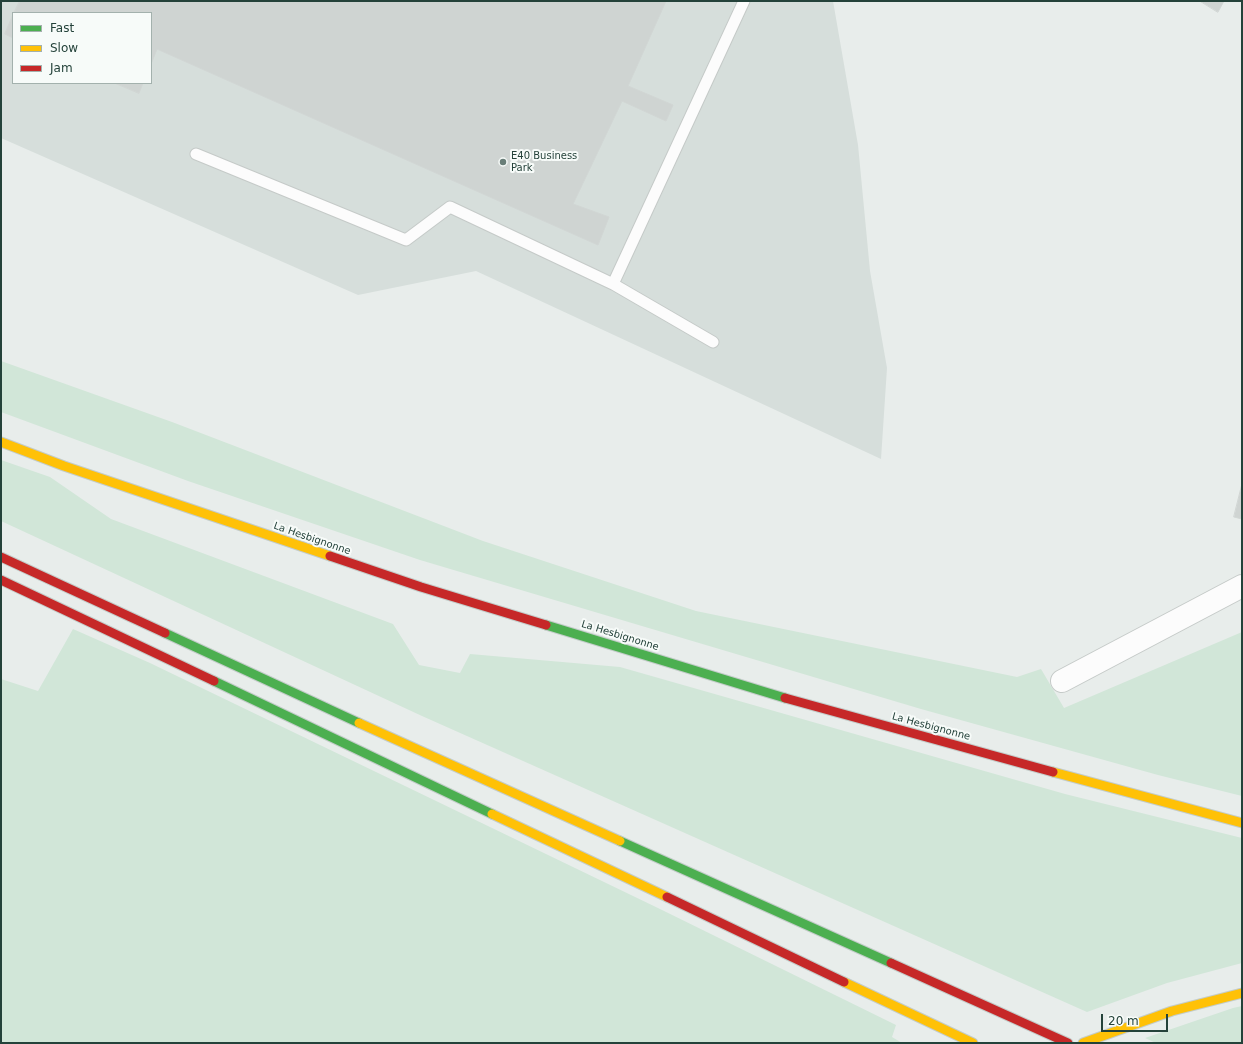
<!DOCTYPE html>
<html>
<head>
<meta charset="utf-8">
<style>
	body { margin:0 }
	#map { position:relative; width:1243px; height:1044px; overflow:hidden; background:#e8edeb; font-family:"DejaVu Sans",sans-serif }
	canvas { display:block }
	.frame { position:absolute; inset:0; border:2px solid #24423a; pointer-events:none }
	.legend { position:absolute; left:12px; top:12px; width:140px; height:72px; box-sizing:border-box; background:#f7fbf9; border:1px solid #a3b1ad; margin:0; padding:5px 7px; list-style:none; font-size:12px; color:#24423a }
	.legend li { display:flex; align-items:center; gap:8px; height:20px }
	.legend b { width:20px; border:1px solid #a3b1ad }
	.scale { position:absolute; left:1101px; top:1014px; width:67px; height:18px; box-sizing:border-box; border:2px solid #24423a; border-top:0; padding-left:5px; font-size:12px; line-height:14px; white-space:nowrap; color:#24423a; -webkit-text-stroke:3px #f7fbf9; paint-order:stroke }
</style>
</head>
<body>
<div id="map">
<canvas width="1243" height="1044"></canvas>
<div class="frame"></div>
<ul class="legend">
<li><b style="height:5px;background:#4caf50"></b>Fast</li>
<li><b style="height:5px;background:#ffc107"></b>Slow</li>
<li><b style="height:5px;background:#c62828"></b>Jam</li>
</ul>
<div class="scale">20 m</div>
</div>
<script>
const context = document.querySelector('canvas').getContext('2d');
context.lineJoin = 'round';
function fillPath(path, color) { context.fillStyle = color; context.fill(path, 'evenodd'); }
function stroke(path, color, width, dash) { context.strokeStyle = color; context.lineWidth = width; context.lineCap = dash ? 'butt' : 'round'; context.setLineDash(dash || []); context.stroke(path); }
function write(font, color, halo, rows, align = 'center') {
  context.font = font + ' "DejaVu Sans",sans-serif'; context.lineWidth = 4; context.setLineDash([]); context.textBaseline = 'middle'; context.strokeStyle = halo; context.fillStyle = color; for (const [text, x, y, turn = 0] of rows) {
    context.save(); context.translate(x, y); context.rotate((+turn || 0) * Math.PI / 180); context.textAlign = isNaN(turn) ? turn : align; if (halo) context.strokeText(text, 0, 0); context.fillText(text, 0, 0); context.restore();
  }
}
fillPath(new Path2D(`
	M1 1H833L858 145 870 271 887 368 881 459 476 271 358 295 1 138ZM13 13H151V83H13Z`), '#d6dedb');
fillPath(new Path2D(`
	M1 361 172 422 483 541 696 611 1017 677 1041 669 1064 708 1242 632V796L1158 775 921 709 420 560 188 481 1 412Z
	M1 460 50 477 111 519 393 624 419 665 460 673 470 654 620 667 1065 794 1242 838V963L1167 983 1087 1012 422 716 1 521Z
	M73 629 150 663 660 909 896 1025 892 1037 902 1043H1V679L38 691Z
	M1242 1006V1043H1156L1145 1038 1233 1008Z`), '#d1e6d8');
const building = new Path2D(`
	M20 1H666L628 86 673 105 666 121 622 101 573 204 609 217 598 245 157 49 151 64V13H14Z
	M1200 1H1224L1218 12Z
	M13 15V38L5 34Z
	M115 83H143L139 93Z
	M1242 484V519L1234 517Z`);
fillPath(building, '#cfd4d2');
stroke(building, '#d1d6d4', 1);
const lane = new Path2D(`
	M196 154 406 240 450 207 613 284 744 1
	M613 284 713 342`);
const street = new Path2D(`
	M1062 681 1242 586`);
const fast = new Path2D(`
	M546 625 785 698
	M165 633 359 723
	M214 681 492 814
	M620 841 891 963`);
const slow = new Path2D(`
	M1 442 64 466 330 556
	M359 723 620 841
	M1053 772 1242 823
	M492 814 667 897
	M844 982 973 1043
	M1083 1043 1172 1011 1242 993`);
const jam = new Path2D(`
	M330 556 421 587 546 625
	M1 557 165 633
	M1 580 214 681
	M785 698 1053 772
	M667 897 844 982
	M891 963 1068 1043`);
stroke(lane, '#c5cac8', 13);
stroke(street, '#c5cac8', 24);
stroke(fast, '#c3ccc9', 11);
stroke(slow, '#c3ccc9', 11);
stroke(jam, '#c3ccc9', 11);
stroke(lane, '#fcfcfc', 11);
stroke(street, '#fcfcfc', 22);
stroke(fast, '#4caf50', 9);
stroke(slow, '#ffc107', 9);
stroke(jam, '#c62828', 9);
for (const [x, y, r, color] of [
	[503,162,4,"#697e78"]
]) { const dot = new Path2D(); dot.arc(x, y, r, 0, 2 * Math.PI); context.fillStyle = color; context.fill(dot); stroke(dot, '#f7fbf9', 1.5); }
write('10px', '#24423a', '#f7fbf9', [
	["E40 Business",511,156],
	["Park",511,168]
], 'left');
write('10px', '#24423a', '#f7fbf9', [
	["La Hesbignonne",312,539,19],
	["La Hesbignonne",620,636,17],
	["La Hesbignonne",931,727,15]
]);
</script>
</body>
</html>
